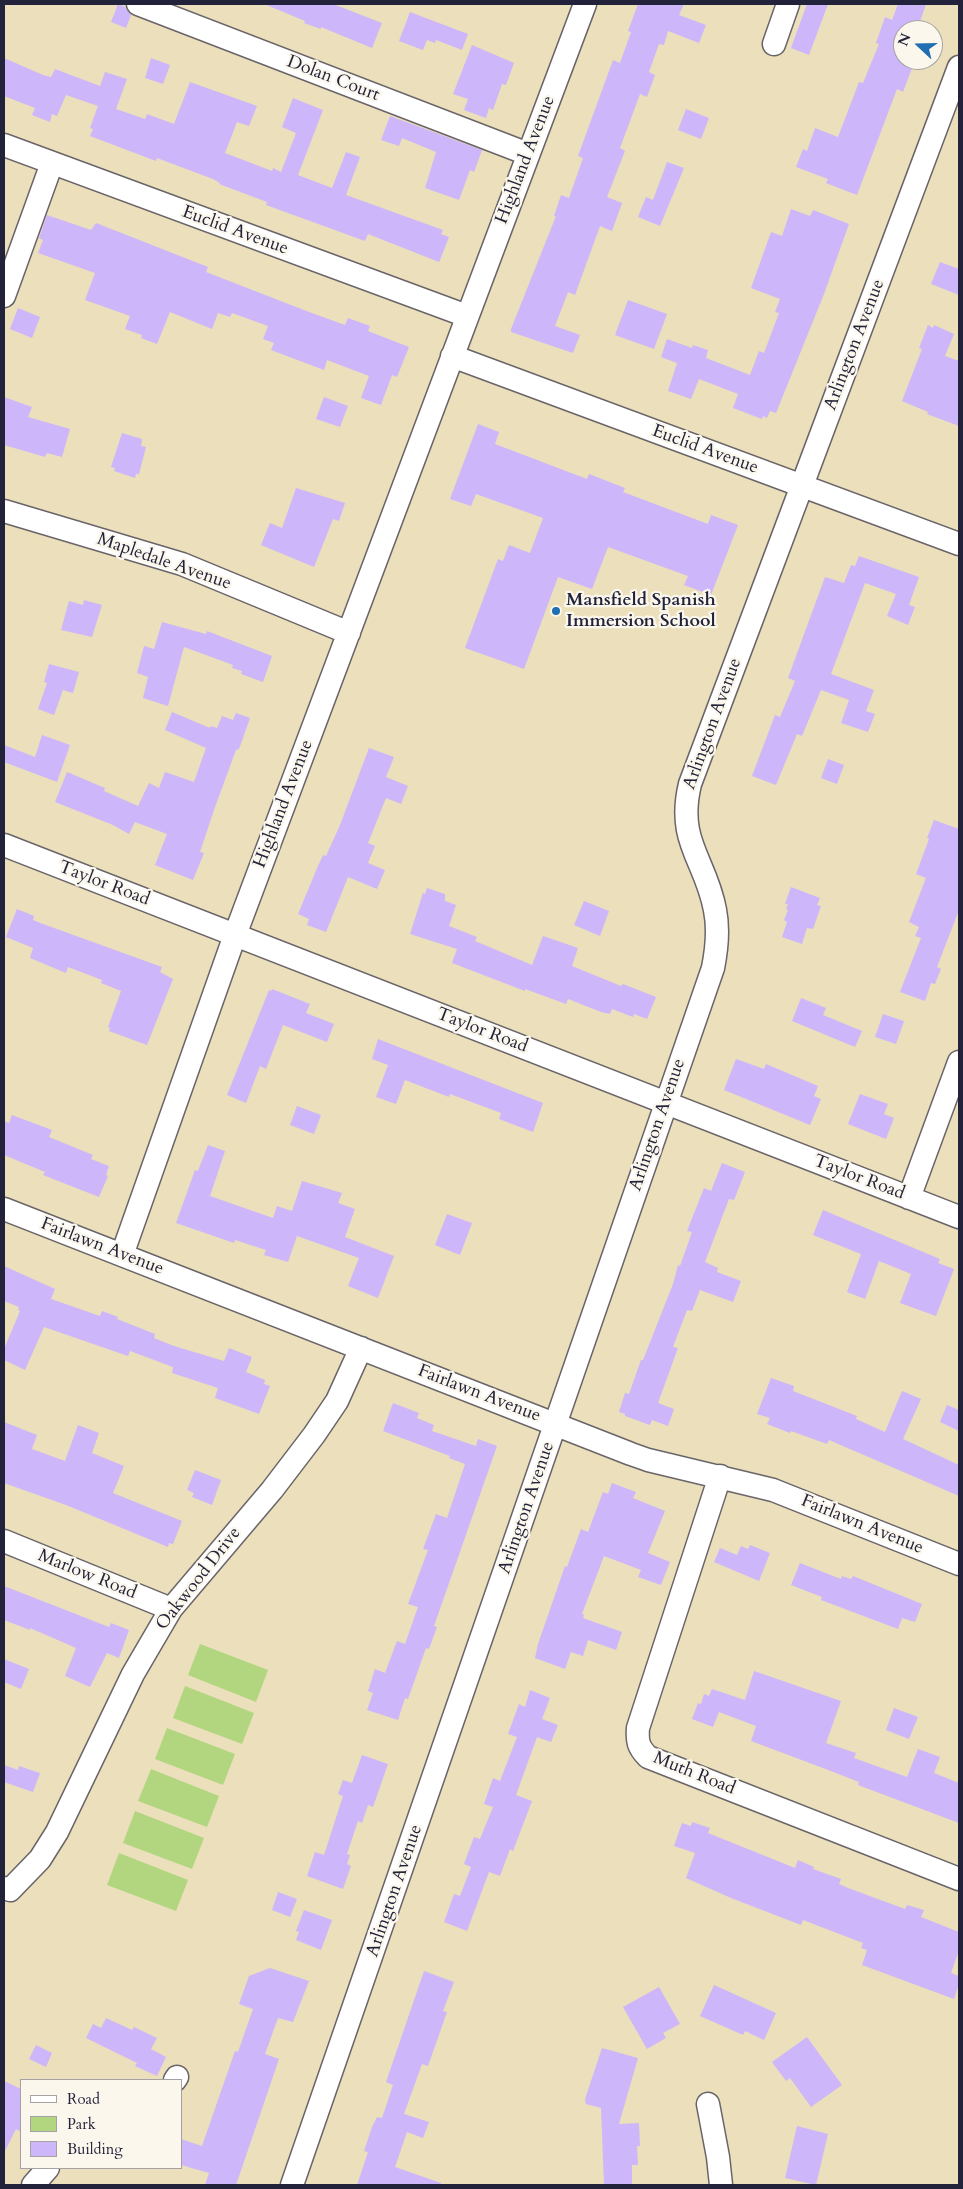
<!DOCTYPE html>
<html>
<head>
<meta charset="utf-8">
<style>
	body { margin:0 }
	#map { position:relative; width:963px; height:2189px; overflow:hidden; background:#ecdfbc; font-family:Cardo,serif }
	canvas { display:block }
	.frame { position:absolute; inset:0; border:5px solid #22223b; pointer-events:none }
	.legend { position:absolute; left:20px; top:2079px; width:162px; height:90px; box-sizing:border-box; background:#fbf7ec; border:1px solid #a4a2a5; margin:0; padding:6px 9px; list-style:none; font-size:15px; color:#22223b }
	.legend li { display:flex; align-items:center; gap:10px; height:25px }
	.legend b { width:25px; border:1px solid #a4a2a5 }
	.north { position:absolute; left:893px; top:20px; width:50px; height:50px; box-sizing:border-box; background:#fbf7ec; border:1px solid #a4a2a5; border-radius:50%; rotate:291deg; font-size:14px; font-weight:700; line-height:20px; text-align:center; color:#22223b }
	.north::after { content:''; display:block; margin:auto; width:18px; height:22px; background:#1f6fb2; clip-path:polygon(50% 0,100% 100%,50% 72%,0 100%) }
</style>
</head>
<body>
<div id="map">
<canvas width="963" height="2189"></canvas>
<div class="frame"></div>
<ul class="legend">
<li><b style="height:6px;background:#fff"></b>Road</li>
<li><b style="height:14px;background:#b2d67f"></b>Park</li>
<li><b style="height:14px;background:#cdb6f9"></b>Building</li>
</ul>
<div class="north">N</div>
</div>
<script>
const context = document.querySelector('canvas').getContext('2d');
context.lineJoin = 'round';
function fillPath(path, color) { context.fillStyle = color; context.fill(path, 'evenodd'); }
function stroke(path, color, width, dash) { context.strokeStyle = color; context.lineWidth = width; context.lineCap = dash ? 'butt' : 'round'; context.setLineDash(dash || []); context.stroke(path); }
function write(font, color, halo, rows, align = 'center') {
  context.font = font + ' Cardo,serif'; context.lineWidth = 4.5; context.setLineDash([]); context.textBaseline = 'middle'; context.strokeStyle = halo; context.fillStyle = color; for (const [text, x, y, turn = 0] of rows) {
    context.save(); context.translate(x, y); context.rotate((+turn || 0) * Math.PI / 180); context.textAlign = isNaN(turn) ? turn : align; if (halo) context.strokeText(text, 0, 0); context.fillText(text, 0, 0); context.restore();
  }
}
fillPath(new Path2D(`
	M200 1644 268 1670 256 1702 188 1675Z
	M185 1686 254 1713 242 1744 173 1718Z
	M167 1728 235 1754 223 1785 155 1759Z
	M151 1769 219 1796 207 1827 138 1801Z
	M135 1811 204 1838 192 1869 123 1843Z
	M119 1853 188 1880 176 1911 107 1885Z`), '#b2d67f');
fillPath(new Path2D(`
	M118 4 125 7 131 15 126 28 111 22Z
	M264 4H333L382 23 372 48 321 27V29L304 23 305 21Z
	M638 4H684L679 15 706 25 699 43 668 31 664 45 659 44 649 72 655 75 647 97 640 94 620 148 625 151 607 197 622 203 612 231 600 226 575 295 568 292 555 326 580 335 573 353 511 332V329L556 216H554L561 195 569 198 583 158 578 156 613 60 620 63 631 32 628 31Z
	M807 4H828L809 55 791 48Z
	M898 4H926L917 30H903V64L912 68 903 92 897 89 857 195 826 183 828 179 796 167 803 149 807 151 815 128 838 137 859 82 863 83 879 44 876 43 885 17 892 20Z
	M410 12 468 34 462 50 436 40 435 43 427 40 423 50 399 41Z
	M472 45 514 63 506 85 502 84 493 110 489 108 486 118 464 110 468 99 453 94Z
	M4 58 43 75 51 77 55 69 100 86 105 72 127 79 116 109 145 119 147 114 174 124 190 82 257 106 249 126 237 122 225 153 272 171 273 168 281 172 296 133 282 127 293 98 323 110 298 175 332 188 346 152 360 157 346 195 443 230 441 234 449 237 440 260 439 262 368 234 365 241 266 205 267 202 219 184 220 183 213 179 157 158 156 161 90 136 93 129 90 128 98 106 66 95 57 116 52 114 50 122 32 115 35 108 4 96Z
	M151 58 170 65 163 84 145 78Z
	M686 109 709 118 701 139 678 130Z
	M390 116 482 150 474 172 470 170 459 200 425 188 436 152 402 138 399 146 381 140Z
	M667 162 684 168 660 226 638 217 646 197 653 200Z
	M791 209 810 216 813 210 849 224 824 294 776 413 770 411 767 418 763 416 762 419 733 408 738 394 699 379 691 399 668 391 677 363 661 357 667 339 692 348 693 345 708 350 706 358 750 375 759 351 764 353 779 313 775 312 780 299 751 288 771 232 782 236Z
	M47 215 91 230 96 223 208 267 206 272 309 312 345 325 348 318 370 326 368 331 409 347 397 377 392 375 381 405 361 398 369 376 327 360 324 370 271 350 274 343 263 339 268 326 232 313 230 317 218 313 212 329 170 312 157 344 141 338 142 335 125 329 130 316 85 300 95 273 38 253 43 240 39 238Z
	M940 262 959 269V295L931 284Z
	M628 300 667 314 654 349 615 335Z
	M18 308 40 317 32 338 10 329Z
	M928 325 933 328 934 325 954 334 945 356 959 361V426L927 414 928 412 902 401 922 349 919 348Z
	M4 397 32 407 28 417 70 429 62 457 47 453 45 457 4 445Z
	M324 397 348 406 340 427 316 419Z
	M478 424 499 432 495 444 587 479 589 474 625 488 623 492 708 524 711 515 738 525 711 595 684 585 688 576 608 547 592 589 558 577 524 669 465 648 498 559 503 561 509 545 530 553 543 518 476 494 471 506 450 499Z
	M122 433 142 439 141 446 146 447 139 474H136L135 478 114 471 115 468 111 467Z
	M296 488 345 503 339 521 333 519 314 567 261 545 270 523 282 528Z
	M859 556 919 577 909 605 915 607 908 625 887 616 896 594 865 583 831 674 874 690 866 711 875 714 868 732 841 723 849 700 821 690 802 736 797 734 776 785 752 776 775 715 780 717 795 681 788 678 825 577 844 583 851 565 855 566Z
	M84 600 102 605 92 637 61 630 69 601 83 605Z
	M162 622 206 634 207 631 272 656 263 682 241 674 242 671 232 668 233 665 184 647 168 706 143 698 148 677 137 673 144 646 154 649Z
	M49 664 79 672 73 693 63 690 54 715 38 709 47 683 44 682Z
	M172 712 210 728 211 726 217 728 222 716 233 720 236 713 250 718 239 749 236 750 215 807 200 852 204 853 193 880 155 865 167 834 135 822 129 834 113 825 55 802 67 772 105 788 104 791 138 806 149 783 159 788 165 772 194 782 206 748 165 730Z
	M42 735 70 745 57 782 4 762V745L35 757Z
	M369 748 394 757 386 777 408 786 401 804 386 798 368 843 375 846 368 863 385 870 377 889 348 877 326 932 307 925 309 919 298 914 318 866 323 855 326 856 340 825Z
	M828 759 844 765 837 784 821 778Z
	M934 820 959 829V910L937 967 941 969 935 984 931 983 925 1001 900 992 921 938 915 936 919 927 909 922 926 878 916 874 929 839 927 838Z
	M791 887 820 898 817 905 821 906 813 929 807 928 802 944 782 937 787 922 784 920 788 910 786 909 788 904H785Z
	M427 888 445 894V901L456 905 449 926 477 937 475 941 532 965 543 936 578 948 572 966 621 986 623 984 656 997 647 1019 634 1014 633 1017 612 1009 610 1014 601 1012 568 999 566 1004 525 989V991L452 963 457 949 410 934 423 893 425 894Z
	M584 901 609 911 600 936 574 925Z
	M17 909 34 916 33 920 43 924 162 967 160 972 173 979 147 1045 109 1031 110 1028 108 1027 121 991 101 983 102 980 68 967 66 973 30 958 33 948 6 937Z
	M272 989 310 1004 306 1013 334 1024 327 1042 283 1025 266 1069 260 1066 246 1103 227 1095 269 990 271 991Z
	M801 998 826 1008 823 1015 862 1031 855 1047 792 1021Z
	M883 1014 904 1021 896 1044 875 1037Z
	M378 1039 543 1103 533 1132 499 1119 501 1113 450 1094 449 1097 405 1080 396 1104 376 1097 388 1065 372 1059Z
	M736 1059 764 1069 766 1064 818 1086 814 1096 821 1099 810 1125 724 1090Z
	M860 1094 888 1104 884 1114 894 1118 886 1139 848 1124Z
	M297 1106 321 1115 314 1134 290 1125Z
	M12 1115 52 1130 49 1137 93 1155 91 1159 109 1166 106 1175 108 1176 99 1197 43 1175 45 1172 4 1155V1121L9 1123Z
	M208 1145 225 1151 210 1196 273 1218 277 1206 292 1211 302 1181 342 1193 338 1203 355 1209 345 1237 394 1256 378 1298 348 1286 359 1258 297 1236 288 1262 264 1255 266 1250 235 1240 234 1243 176 1223 195 1170 198 1171Z
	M722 1163 745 1172 734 1200 729 1199 705 1262 718 1268 717 1272 741 1281 733 1302 700 1290 692 1311 687 1310 673 1347 678 1348 658 1403 674 1409 668 1426 652 1420 650 1425 625 1416V1414L619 1412 625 1393 629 1394 641 1360H643L673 1284 678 1265 680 1266 692 1232 687 1231 704 1188 711 1191Z
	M823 1210 940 1259 938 1263 954 1269 936 1316 900 1303 911 1274 879 1261 865 1299 847 1292 861 1254 813 1235Z
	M447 1214 472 1223 460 1255 435 1245Z
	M4 1266 55 1289 51 1299 100 1316 102 1311 118 1317 117 1319 155 1334 154 1338 174 1346 224 1361 229 1348 252 1357 246 1372 265 1380 264 1384 270 1386 259 1414 215 1398 218 1388 172 1373 173 1367 130 1351 128 1356 44 1327 25 1370 4 1360V1349L20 1311 18 1310 19 1307 4 1301Z
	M771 1378 794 1386 793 1391 857 1416 856 1419 885 1432 902 1391 921 1399 903 1439 959 1465V1496L829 1440 827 1444 791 1431 790 1433 767 1424 770 1418 757 1414Z
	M393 1403 419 1413 417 1418 434 1425 432 1431 476 1446 478 1439 497 1446 434 1626 437 1627 429 1649 426 1648 408 1699 405 1698 398 1720 367 1710 373 1693 368 1691 375 1669 385 1673 397 1641 405 1644 418 1607 408 1604 428 1550 423 1549 436 1514 447 1518 465 1464 449 1458 450 1456 383 1431Z
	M947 1405 959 1410V1431L940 1422Z
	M4 1422 37 1435 32 1449 65 1461 78 1425 99 1433 92 1453 124 1466 113 1493 182 1521 173 1544 169 1543 168 1547 66 1505 4 1483Z
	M195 1470 221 1480 212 1505 192 1497 194 1493 187 1490Z
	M612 1483 636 1492 633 1498 665 1511 648 1553 670 1562 661 1585 638 1577 641 1570 604 1556 582 1614 584 1615 583 1618 622 1632 616 1650 588 1640 583 1656 571 1652 565 1669 535 1658 538 1644 565 1566 567 1567 581 1529 588 1532 603 1492 608 1494Z
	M750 1545 770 1553 759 1581 714 1562 720 1548 737 1555 741 1546 748 1549Z
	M800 1563 841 1579 842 1576 851 1579 853 1576 922 1604 915 1622 902 1618 898 1629 821 1600 822 1597 791 1585Z
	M4 1586 109 1627 111 1623 129 1630 119 1658 107 1653 90 1687 65 1676 76 1648 30 1628V1630L4 1620Z
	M4 1659 29 1669 21 1689 4 1682Z
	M754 1671 841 1701 826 1743 856 1753 854 1758 907 1777 918 1749 940 1757 934 1773 959 1783V1823L858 1785 859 1782 823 1768 751 1741 756 1726 719 1712 713 1727 692 1719 698 1703 701 1704 704 1694 709 1696 712 1689 745 1700Z
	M530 1690 550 1698 542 1719 558 1725 551 1742 537 1737 516 1795 532 1801 513 1851 510 1849 500 1876 489 1872 467 1931 444 1922 454 1894 460 1896 471 1867 464 1864 474 1837 480 1839 493 1807 484 1804 493 1778 500 1781 517 1737 508 1734 519 1704 525 1707Z
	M894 1708 918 1717 909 1739 886 1730Z
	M362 1755 388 1764 373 1807 368 1805 362 1823 358 1821 347 1854 350 1855 347 1864 351 1866 343 1889 307 1876 315 1852 324 1855 343 1796 338 1794 343 1780 352 1783Z
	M4 1765 18 1770 19 1766 40 1773 33 1792 4 1782Z
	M692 1822 710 1828 708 1833 795 1868 798 1860 814 1867 813 1869 841 1879 839 1884 848 1888 905 1909 907 1905 924 1910 921 1917 959 1932V1950L951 1973 959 1976V1984L954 1999 862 1965 867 1950 861 1948 863 1943 803 1920 801 1925 731 1898 686 1878 695 1853 674 1846 682 1823 691 1826Z
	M278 1892 297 1899 290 1917 272 1910Z
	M304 1910 332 1920 321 1950 296 1940 299 1932 296 1931Z
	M270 1968 309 1981 293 2022 278 2018 265 2054 279 2059 236 2185H205L209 2173 181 2165V2139L202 2146 235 2051 238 2052 253 2009 239 2004 249 1976Z
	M424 1971 454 1982 443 2011 447 2012 428 2066 422 2064 404 2114 429 2122 423 2138 407 2132 395 2167 441 2183 440 2185H357L368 2152 364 2151 372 2127 377 2117 382 2118 393 2085 386 2082Z
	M714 1985 776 2013 764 2040 745 2031 743 2035 700 2016Z
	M659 1987 680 2024 663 2033 666 2038 647 2049 623 2007Z
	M106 2018 132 2030 134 2027 157 2038 151 2049 166 2057 157 2076 135 2066 137 2063 86 2038 93 2024 101 2028Z
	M807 2037 842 2085 811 2107 790 2078 786 2081 772 2062Z
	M36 2045 52 2053 46 2067 29 2059Z
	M602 2048 638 2058 619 2124 639 2123 640 2146H637L638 2165H632V2184L604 2185 601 2108 586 2104 585 2099Z
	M4 2081 21 2089V2132L16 2129 4 2153Z
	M797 2126 828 2134 816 2185 785 2178Z`), '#cdb6f9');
const minor = new Path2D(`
	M138 4 528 154
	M774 44 788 4
	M4 145 467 316
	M4 296 52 163
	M452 356 959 544
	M4 511 182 564 349 633
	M4 845 959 1217
	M909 1198 959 1062
	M4 1209 631 1454 648 1460 773 1490 959 1564
	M122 1255 235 935 585 4
	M720 1476 638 1728C637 1741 638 1747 648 1757L959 1879
	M4 1541 171 1609
	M4 1888 10 1890 40 1859 57 1832 133 1674 171 1609 272 1490 314 1435 337 1401 361 1348
	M175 2080 177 2077
	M708 2104 718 2157 721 2185
	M33 2185 48 2168
	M292 2185 713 968C717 948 719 930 715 910 706 860 676 842 690 784L959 67`);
stroke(minor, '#696468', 25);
stroke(minor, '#fff', 22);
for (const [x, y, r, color] of [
	[556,611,5,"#1f6fb2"]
]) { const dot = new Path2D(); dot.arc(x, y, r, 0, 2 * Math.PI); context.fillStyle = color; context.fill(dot); stroke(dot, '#fbf7ec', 2); }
write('18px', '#22223b', '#fbf7ec', [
	["Dolan Court",333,79,21],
	["Highland Avenue",526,160,-69],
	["Euclid Avenue",235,231,20],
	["Arlington Avenue",855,345,-69],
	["Euclid Avenue",705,450,20],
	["Mapledale Avenue",164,562,19],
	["Arlington Avenue",713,724,-70],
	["Highland Avenue",284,804,-69],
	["Taylor Road",104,884,21],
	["Taylor Road",482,1031,21],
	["Arlington Avenue",658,1125,-71],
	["Taylor Road",859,1178,21],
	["Fairlawn Avenue",102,1247,21],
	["Fairlawn Avenue",479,1394,21],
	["Arlington Avenue",527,1508,-71],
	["Fairlawn Avenue",862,1525,22],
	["Marlow Road",87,1575,22],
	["Oakwood Drive",199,1579,-52],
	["Muth Road",694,1774,22],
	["Arlington Avenue",395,1891,-71]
]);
write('bold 18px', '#22223b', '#fbf7ec', [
	["Mansfield Spanish",566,601],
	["Immersion School",566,622]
], 'left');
</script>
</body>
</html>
